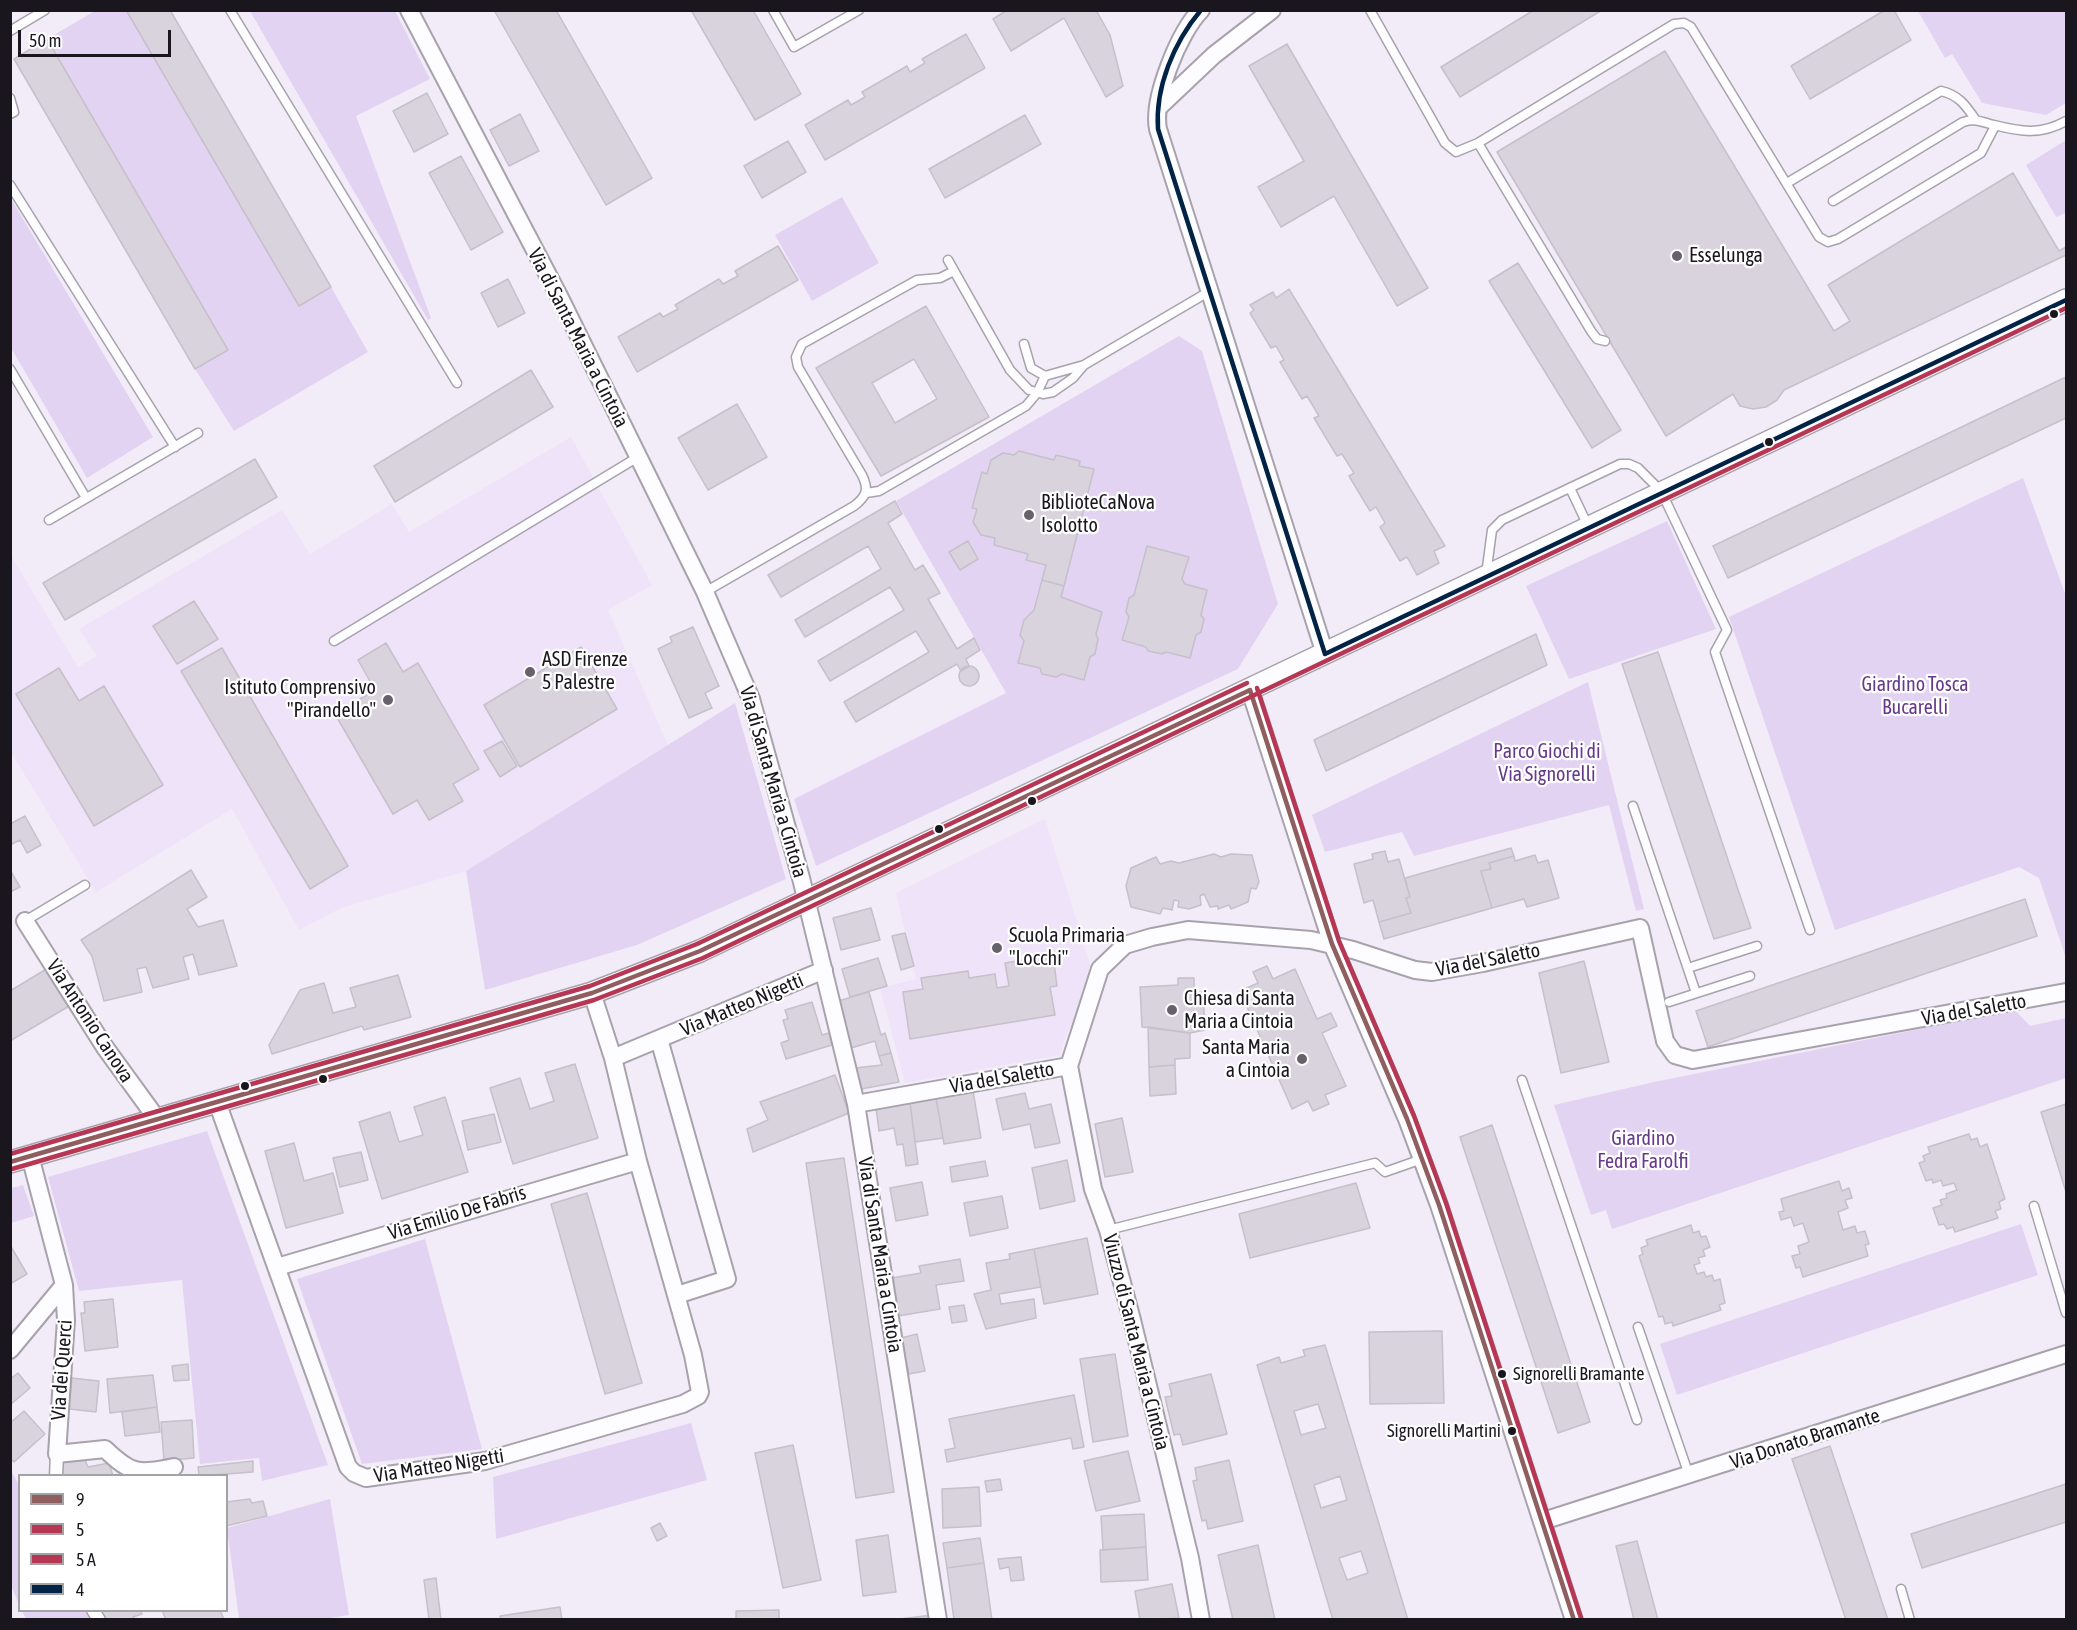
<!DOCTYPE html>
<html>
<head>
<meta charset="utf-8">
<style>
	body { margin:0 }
	#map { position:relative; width:2077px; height:1630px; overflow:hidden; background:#f2ecf8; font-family:"Asap Condensed",sans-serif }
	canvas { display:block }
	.frame { position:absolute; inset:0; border:12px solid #1a161e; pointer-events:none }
	.legend { position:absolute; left:18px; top:1474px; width:210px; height:138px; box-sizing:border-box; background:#fff; border:2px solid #a3a2a5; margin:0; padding:8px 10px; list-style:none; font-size:18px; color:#1a161e }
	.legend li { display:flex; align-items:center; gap:12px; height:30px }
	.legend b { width:30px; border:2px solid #a3a2a5 }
	.scale { position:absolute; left:18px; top:30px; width:153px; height:27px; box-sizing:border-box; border:3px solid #1a161e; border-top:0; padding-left:8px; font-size:18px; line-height:21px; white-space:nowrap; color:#1a161e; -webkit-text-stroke:4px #fff; paint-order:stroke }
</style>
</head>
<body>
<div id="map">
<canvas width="2077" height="1630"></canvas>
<div class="frame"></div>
<ul class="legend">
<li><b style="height:8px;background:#8f5e5e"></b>9</li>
<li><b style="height:8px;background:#b73654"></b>5</li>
<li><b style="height:8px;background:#b73654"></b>5 A</li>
<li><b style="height:8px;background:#012345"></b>4</li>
</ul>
<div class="scale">50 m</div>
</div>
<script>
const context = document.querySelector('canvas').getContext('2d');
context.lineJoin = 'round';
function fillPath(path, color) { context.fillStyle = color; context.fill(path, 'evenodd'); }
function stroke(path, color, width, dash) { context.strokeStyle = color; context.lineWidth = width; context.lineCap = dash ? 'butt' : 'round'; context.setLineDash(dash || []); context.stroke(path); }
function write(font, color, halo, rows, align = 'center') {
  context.font = font + ' "Asap Condensed",sans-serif'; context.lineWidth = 4.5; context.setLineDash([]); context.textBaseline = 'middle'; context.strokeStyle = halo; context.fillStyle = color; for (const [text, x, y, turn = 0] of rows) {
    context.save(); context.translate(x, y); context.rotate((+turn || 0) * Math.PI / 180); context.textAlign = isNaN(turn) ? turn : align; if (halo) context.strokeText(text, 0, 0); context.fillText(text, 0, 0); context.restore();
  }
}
fillPath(new Path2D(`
	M571 437 652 585 608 610 668 745 466 871 341 908 299 930 232 809 96 892 11 752 10 554 78 667 97 656 79 629 282 510 310 554 392 504 409 532Z
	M1045 819 1090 964 1083 1001 1066 1035 1060 1055 905 1083 880 988 916 979 896 893Z`), '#eee3f9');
fillPath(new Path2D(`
	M95 11H126L299 306 331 287 368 352 234 431 195 369 228 349 47 39Z
	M250 11H395L430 79 356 116 431 318 428 320Z
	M1918 11H2066V103L2046 115 1982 103 1952 54 1945 58Z
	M2066 140V213L2056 217 2026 165Z
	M10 197 153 437 87 478 11 348Z
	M842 197 879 263 812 301 775 235Z
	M1179 336 1202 351 1278 604 1238 669 816 866 794 799 1006 693 896 501Z
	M2023 478 2066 596V958L2039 878 2019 867 1835 930 1729 617Z
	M1667 521 1716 629 1569 679 1526 586Z
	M1588 682 1644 909 1636 911 1609 805 1414 856 1402 832 1325 852 1312 815Z
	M735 703 786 879 637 945 485 990 466 871Z
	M2015 1010 2030 1026 2066 1018V1078L1612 1229 1606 1210 1591 1215 1554 1105 1654 1082Z
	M207 1131 328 1465 262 1481 259 1458 200 1464 182 1280 79 1291 48 1177Z
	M23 1185 34 1216 11 1223V1188Z
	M2021 1224 2038 1275 1677 1395 1660 1344Z
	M425 1239 482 1449 362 1464 297 1279Z
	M691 1423 707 1480 496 1539 493 1477Z
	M11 1471 19 1485V1605L11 1585Z
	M330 1499 349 1615 319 1620 239 1619 227 1528Z
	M22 1611H86L92 1619H26Z`), '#e3d3f2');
const building = new Path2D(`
	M126 10H170L331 287 299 306Z
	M494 10H556L652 178 606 205Z
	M691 10H753L801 94 755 120Z
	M1007 10H1096L1110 35 1123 86 1106 97 1064 18 1011 51 993 19Z
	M1534 10H1602L1460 97 1441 67Z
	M1885 10H1894L1911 40 1810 99 1791 66Z
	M966 34 985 68 825 160 805 125 848 100 851 105 865 97 862 92 907 66 910 72 925 63 922 59Z
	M47 39 228 350 195 369 14 59Z
	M1287 44 1428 288 1397 306 1334 196 1281 227 1258 187 1304 161 1249 66Z
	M1665 51 1834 331 1850 321 1828 285 2013 173 2059 251 2066 247V255L1784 390 1777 400 1766 407 1753 409 1740 406 1733 394 1666 436 1497 152Z
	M427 93 448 134 414 152 393 111Z
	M520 114 539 151 509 166 490 130Z
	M1025 115 1041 144 945 198 929 169Z
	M788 141 806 172 762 198 744 166Z
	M461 156 503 232 471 250 429 173Z
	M778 246 798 280 637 372 618 337 660 313 663 317 678 309 675 305 719 279 723 284 738 276 735 271Z
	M1518 263 1621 430 1592 448 1489 281Z
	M508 279 525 313 498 327 481 293Z
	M1289 289 1445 546 1434 551 1439 563 1417 575 1407 557 1400 561 1380 527 1385 523 1376 507 1370 511 1349 476 1354 473 1342 454 1337 456 1314 418 1319 416 1307 396 1302 399 1280 362 1284 360 1276 346 1271 348 1250 313 1254 310 1250 305 1273 292 1276 298Z
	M926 306 989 417 881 476 816 368ZM914 359 937 399 895 423 872 383Z
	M531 370 553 407 395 502 374 466Z
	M2066 377V418L1728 578 1713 546Z
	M737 404 767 457 708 490 678 438Z
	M1019 451 1054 460 1056 455 1080 461 1079 466 1094 469 1064 586 1042 580 1046 565 1026 560 1028 554 994 545 995 538 981 535 973 522 977 509 972 508 982 472 987 474 991 460 1003 453 1014 455Z
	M255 459 277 497 65 620 43 583Z
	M895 501 902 514 888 523 915 570 923 565 940 593 928 599 957 649 974 638 980 650 966 659 969 666 961 671 957 664 856 722 844 702 929 652 916 631 830 681 818 661 904 610 890 587 805 637 795 620 881 569 868 546 781 597 768 575Z
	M968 541 978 559 960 570 949 552Z
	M1147 546 1189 557 1182 579 1185 584 1207 590 1201 615 1204 619 1201 632 1196 635 1190 658 1166 652 1162 654 1148 651 1146 647 1122 640 1129 617 1126 612 1129 598 1134 595Z
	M1042 580 1064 586 1061 597 1102 612 1096 634 1098 639 1095 654 1090 657 1084 680 1062 674 1056 677 1042 674 1040 668 1018 663 1024 641 1020 635 1024 620 1034 610Z
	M194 601 218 639 177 664 153 626Z
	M693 627 719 686 705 693 712 708 689 718 658 649 672 642 670 637Z
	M1536 634 1547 665 1326 771 1314 740Z
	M386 643 403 672 418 663 479 769 453 784 463 801 429 820 417 800 393 814 335 714 375 690 358 660Z
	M581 647 617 709 520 767 484 705Z
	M222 648 348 866 310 889 181 671Z
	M1658 652 1751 928 1714 939 1622 664Z
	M959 676a10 10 0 1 1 20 0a10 10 0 1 1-20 0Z
	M59 668 79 701 104 686 163 785 94 826 16 694Z
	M502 741 517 766 500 777 484 751Z
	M25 816 41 845 27 853 20 840 10 845V824Z
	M1511 848 1514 856 1489 863 1491 869 1481 871 1492 908 1384 939 1379 922 1411 913 1406 898 1410 897 1405 878Z
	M1385 851 1388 862 1399 859 1410 897 1406 898 1411 913 1379 922 1373 900 1364 903 1354 864 1373 859 1372 854Z
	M1214 854 1221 857 1231 854 1252 855 1259 882 1256 889 1251 888 1248 902 1231 909 1229 905 1218 909V906L1210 907 1204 894 1200 896 1201 905 1189 909 1178 907 1179 901 1174 900 1172 910 1163 908 1160 914 1131 907 1126 886 1131 868 1156 857 1160 864 1171 861 1179 863Z
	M1535 855 1538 863 1548 860 1559 898 1527 907 1524 899 1492 908 1481 871 1491 869 1489 863 1514 856 1515 861Z
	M10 870 20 887 10 892Z
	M191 870 207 897 187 909 198 927 223 920 237 966 199 975 193 954 183 957 189 979 153 988 146 967 137 969 142 992 104 1001 92 956 81 940Z
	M2025 899 2037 936 1708 1047 1696 1011Z
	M871 908 880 940 841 950 833 918Z
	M905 933 914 966 901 970 892 936Z
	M1053 955 1057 986 1050 987 1055 1015 910 1039 903 992 923 989 921 978 968 971 969 978 995 974 997 988 1009 986 1005 963Z
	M878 958 887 986 850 997 842 969Z
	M1584 961 1609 1062 1561 1073 1539 973Z
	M1267 966 1273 979 1295 969 1317 1019 1331 1013 1337 1026 1322 1033 1346 1086 1325 1095 1329 1104 1313 1111 1308 1101 1292 1109 1240 991 1258 983 1253 972Z
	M48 968 71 1005 10 1041V991Z
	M398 975 411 1017 364 1030 362 1026 272 1054 269 1045 300 990 324 983 333 1013 356 1007 350 988Z
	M1178 978H1194V993L1203 992 1205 1030 1190 1033 1142 1027 1140 987 1178 985Z
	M869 992 881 1035 885 1033 891 1053 879 1056 875 1041 851 1048 838 1001Z
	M812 1002 822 1035 829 1033 832 1045 786 1059 781 1043 789 1040 783 1020 788 1019 785 1010Z
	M1148 1027 1190 1033V1058L1175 1059V1065L1149 1067Z
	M891 1053 899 1082 861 1089 855 1068 882 1065 879 1056Z
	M575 1064 598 1138 513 1164 490 1088 520 1078 530 1109 554 1101 545 1073Z
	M1175 1065 1176 1094 1150 1096 1149 1067Z
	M835 1075 849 1113 753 1152 747 1129 768 1120 760 1102Z
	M973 1091 981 1138 944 1144 936 1098Z
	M1025 1093 1029 1109 1051 1104 1060 1143 1035 1148 1030 1124 1003 1130 996 1099Z
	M445 1097 468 1172 382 1199 359 1122 390 1112 399 1142 423 1135 414 1107Z
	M936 1098 943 1138 915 1142 910 1102Z
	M910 1102 918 1164 906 1166 903 1144 897 1145 894 1128 879 1131 876 1108Z
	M2066 1104V1192L2041 1112Z
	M494 1114 501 1142 468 1150 462 1121Z
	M1122 1118 1133 1172 1105 1177 1095 1124Z
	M1492 1125 1590 1422 1558 1433 1460 1137Z
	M1969 1134 1971 1140 1977 1138 1980 1147 1987 1144 2005 1199 1999 1202 2001 1209 1995 1211 1998 1218 1955 1232 1953 1227 1947 1229 1944 1224 1939 1225 1933 1208 1942 1205 1940 1200 1947 1198 1946 1194 1957 1190 1954 1183 1943 1186 1941 1180 1933 1183 1932 1179 1926 1181 1919 1163 1925 1161 1923 1156 1930 1153 1928 1147Z
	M294 1143 304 1181 333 1173 343 1213 286 1228 265 1151Z
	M361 1152 368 1180 340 1187 333 1158Z
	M844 1158 894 1492 856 1498 806 1163Z
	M1067 1160 1075 1201 1040 1209 1032 1168Z
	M985 1161 988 1176 952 1182 950 1167Z
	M1839 1181 1842 1191 1849 1188 1852 1198 1845 1200 1848 1208 1838 1212 1843 1230 1855 1226 1857 1233 1865 1231 1869 1244 1865 1245 1868 1256 1803 1277 1800 1267 1796 1268 1792 1256 1800 1254 1798 1246 1809 1242 1803 1223 1794 1226 1791 1217 1781 1220 1779 1212 1784 1211 1781 1199Z
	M922 1182 928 1215 896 1221 890 1188Z
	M1356 1183 1370 1228 1250 1258 1239 1214Z
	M587 1193 642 1383 605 1394 551 1204Z
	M1002 1196 1008 1228 970 1236 964 1203Z
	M1691 1225 1693 1233 1699 1231 1701 1237 1706 1236 1710 1247 1703 1250 1705 1256 1698 1258 1700 1263 1694 1265 1697 1274 1704 1272 1706 1277 1712 1275 1714 1281 1720 1279 1725 1303 1719 1305 1721 1310 1673 1326 1672 1322 1665 1324 1663 1316 1659 1317 1639 1256 1643 1254 1641 1248 1648 1245 1646 1240Z
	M1087 1238 1098 1294 1044 1304 1034 1249Z
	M10 1245 27 1274 10 1284Z
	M1034 1249 1041 1287 999 1294 1001 1304 1034 1299 1036 1318 986 1329 974 1294 991 1290 986 1263 1010 1259 1009 1254Z
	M960 1259 964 1281 936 1285 940 1309 898 1316 892 1278 921 1273 919 1266Z
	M113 1299 118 1347 85 1351 81 1313H85L84 1302Z
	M964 1305 967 1321 952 1323 949 1307Z
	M1442 1331 1444 1403 1370 1404 1369 1332Z
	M917 1334 925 1371 909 1374 901 1338Z
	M1325 1345 1408 1620H1333L1257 1365 1279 1357 1281 1363 1305 1356 1303 1350ZM1318 1404 1326 1428 1301 1435 1294 1411ZM1340 1476 1347 1500 1321 1508 1314 1485ZM1361 1551 1368 1573 1347 1580 1339 1558Z
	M1115 1354 1128 1436 1093 1442 1080 1359Z
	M188 1364 189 1380 174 1381 172 1366Z
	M18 1373 30 1388 10 1405V1379Z
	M1211 1374 1227 1434 1183 1445 1180 1434 1174 1435 1165 1397 1172 1396 1169 1384Z
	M153 1375 157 1407 110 1413 107 1379Z
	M72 1378 99 1381 96 1412 69 1409Z
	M1074 1395 1084 1447 1073 1449 1071 1438 947 1462 945 1450 955 1448 949 1419Z
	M157 1407 160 1432 125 1436 122 1412Z
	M24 1411 45 1434 14 1462 10 1458V1423Z
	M192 1420 194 1458 164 1461 161 1422Z
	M793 1445 821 1580 783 1588 755 1453Z
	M1830 1446 1888 1620H1846L1792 1459Z
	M1128 1451 1140 1501 1096 1511 1084 1461Z
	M85 1460 88 1467 109 1463 113 1476H62L63 1461Z
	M1229 1460 1243 1521 1208 1529 1206 1520 1202 1521 1193 1481 1197 1480 1195 1468Z
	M253 1461V1472L199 1476 198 1467Z
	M1000 1479 1002 1490 987 1492 985 1481Z
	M2066 1484V1522L1922 1568 1911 1534Z
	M979 1487 981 1526 943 1528 942 1489Z
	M250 1499 252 1503 263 1501 267 1516 226 1526V1502Z
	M1144 1514 1146 1547 1103 1550 1101 1516Z
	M660 1523 667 1536 657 1541 651 1528Z
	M888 1535 896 1592 863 1596 856 1540Z
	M980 1538 984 1563 947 1568 943 1543Z
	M1637 1541 1658 1620H1634L1616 1546Z
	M1258 1545 1275 1620H1233L1218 1555Z
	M1146 1547 1148 1580 1101 1582 1100 1550Z
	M1021 1557 1024 1580 1011 1581 1009 1567 1000 1569 998 1559Z
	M984 1563 992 1620H954L947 1568Z
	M436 1578 441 1620H429L424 1580Z
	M1172 1584 1179 1618 1140 1620 1135 1591Z
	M560 1607 562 1620H501L500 1616Z
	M100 1610H140L142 1614 133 1617 135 1620H106Z
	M162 1610H220L224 1620H166Z
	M779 1610V1620H736V1611Z
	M932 1615V1620L900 1619Z`);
fillPath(building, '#d8d3dd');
stroke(building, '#c5c0ca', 1.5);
const service = new Path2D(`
	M230 10 457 383
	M773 10 794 47 859 10
	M1370 10 1445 143 1456 152 1478 143 1674 24 1684 23 1691 27 1819 237 1828 242 1838 239 1981 153 1995 126
	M10 31 45 10
	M10 98 14 112 10 114
	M1478 143 1591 331 1597 339 1605 341
	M1787 183 1941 91C1958 95 1965 104 1975 119
	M10 185 175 447
	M1833 201 1963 122C1976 118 1982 122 1994 125 2022 132 2041 135 2066 121
	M948 260 1010 370 1029 390 1043 394 1053 392 1073 378 1084 365
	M1024 344 1031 368 1045 376
	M10 369 86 498
	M1570 488 1588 526
	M866 493 879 491 1026 406 1037 393 1045 376 1084 365 1210 291
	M49 520 198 433
	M1486 575 1492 530 1502 520 1620 464H1629L1638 468 1661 491 1727 630 1715 652 1810 930
	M705 592 854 506C867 496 869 489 862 475L798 367 796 357 802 344 917 280 940 278 954 271
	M334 641 638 457
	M1633 806 1696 993
	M25 921 85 885
	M1688 968 1757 946
	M1669 1002 1750 976
	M1522 1080 1637 1420
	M2034 1206 2066 1313
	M1108 1230 1375 1163 1385 1172 1422 1159
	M1638 1327 1689 1475
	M1901 1589 1910 1620`);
const pedestrian = new Path2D(`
	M56 1476 57 1454
	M93 1610 99 1620`);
const minor = new Path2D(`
	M409 10 560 298 705 592 751 699 801 878 856 1104 938 1620
	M1201 10C1179 32 1152 99 1158 129L1325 654
	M1159 107 1214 55 1272 10
	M1250 690 1332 944 1407 1119 1439 1205 1574 1620
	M25 921 104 1046 157 1119
	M659 1039 727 1279 677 1295
	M613 1058 824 970
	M1069 1066 1100 969 1125 945 1152 937 1188 930 1311 940 1353 950 1415 970 1432 972 1483 963 1640 928 1665 1041 1675 1055 1693 1060 2066 992
	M1069 1066 1093 1189 1108 1230 1132 1320 1190 1558 1201 1620
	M217 1102 348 1467 354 1473 366 1478 485 1461 683 1404 698 1396 700 1392 693 1355 638 1161 613 1058 592 993
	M856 1104 1069 1066
	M30 1156 64 1285 66 1320 57 1454 105 1449C132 1475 138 1474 174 1467
	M277 1267 638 1161
	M10 1350 64 1285
	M1543 1521 2066 1354`);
const tertiary = new Path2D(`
	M10 1162 592 993 700 951 2066 300`);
stroke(service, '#a7a2ac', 11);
stroke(pedestrian, '#a7a2ac', 15);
stroke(minor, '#a7a2ac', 20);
stroke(tertiary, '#a7a2ac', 24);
stroke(service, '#fdfcfe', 8);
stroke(pedestrian, '#fdfcfe', 12);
stroke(minor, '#fdfcfe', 16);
stroke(tertiary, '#fdfcfe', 21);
stroke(new Path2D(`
	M1250 690 1332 944 1407 1119 1439 1205 1574 1620
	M10 1162 592 993 700 951 1250 690`), '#8f5e5e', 4.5);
stroke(new Path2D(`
	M12 1169 594 1000 703 958 2066 308`), '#b73654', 4.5);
stroke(new Path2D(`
	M1257 688 1339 941 1414 1116 1446 1203 1581 1618
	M10 1154 590 986 697 944 1247 683`), '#b73654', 4.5);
stroke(new Path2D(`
	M1201 10C1174 42 1155 87 1158 129L1325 654 2066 300`), '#012345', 4.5);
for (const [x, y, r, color] of [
	[1677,256,6,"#66616a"],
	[2054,314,5,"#1a161e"],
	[1769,442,5,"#1a161e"],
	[1029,515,6,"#66616a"],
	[530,672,6,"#66616a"],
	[388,700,6,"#66616a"],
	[1032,801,5,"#1a161e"],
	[939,829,5,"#1a161e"],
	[997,948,6,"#66616a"],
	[1172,1010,6,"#66616a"],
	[1302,1059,6,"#66616a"],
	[323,1079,5,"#1a161e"],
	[245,1086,5,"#1a161e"],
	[1502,1374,5,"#1a161e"],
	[1512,1431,5,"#1a161e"]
]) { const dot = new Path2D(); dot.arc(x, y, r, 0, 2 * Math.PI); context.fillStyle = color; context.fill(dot); stroke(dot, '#fff', 2); }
write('18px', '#1a161e', '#fff', [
	["Signorelli Bramante",1513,1374],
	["Signorelli Martini",1501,1431,"right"]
], 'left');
write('20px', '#1a161e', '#fff', [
	["Esselunga",1689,256],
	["BiblioteCaNova",1041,503],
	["Isolotto",1041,526],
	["ASD Firenze",542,660],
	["5 Palestre",542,683],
	["Istituto Comprensivo",376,688,"right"],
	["\"Pirandello\"",376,711,"right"],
	["Scuola Primaria",1009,936],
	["\"Locchi\"",1009,959],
	["Chiesa di Santa",1184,999],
	["Maria a Cintoia",1184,1022],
	["Santa Maria",1290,1048,"right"],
	["a Cintoia",1290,1071,"right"]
], 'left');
write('20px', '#1a161e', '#fff', [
	["Via di Santa Maria a Cintoia",578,338,63],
	["Via di Santa Maria a Cintoia",773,782,74],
	["Via del Saletto",1488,960,-11],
	["Via Matteo Nigetti",742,1005,-23],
	["Via del Saletto",1974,1010,-10],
	["Via Antonio Canova",90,1021,57],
	["Via del Saletto",1002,1078,-10],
	["Via Emilio De Fabris",457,1213,-17],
	["Via di Santa Maria a Cintoia",880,1255,81],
	["Viuzzo di Santa Maria a Cintoia",1136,1342,76],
	["Via dei Querci",62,1370,-86],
	["Via Donato Bramante",1805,1439,-18],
	["Via Matteo Nigetti",439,1466,-9]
]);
write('20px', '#67398b', '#fff', [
	["Giardino Tosca",1915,685],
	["Bucarelli",1915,708],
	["Parco Giochi di",1547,752],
	["Via Signorelli",1547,775],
	["Giardino",1643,1139],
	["Fedra Farolfi",1643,1162]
]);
</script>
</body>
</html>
